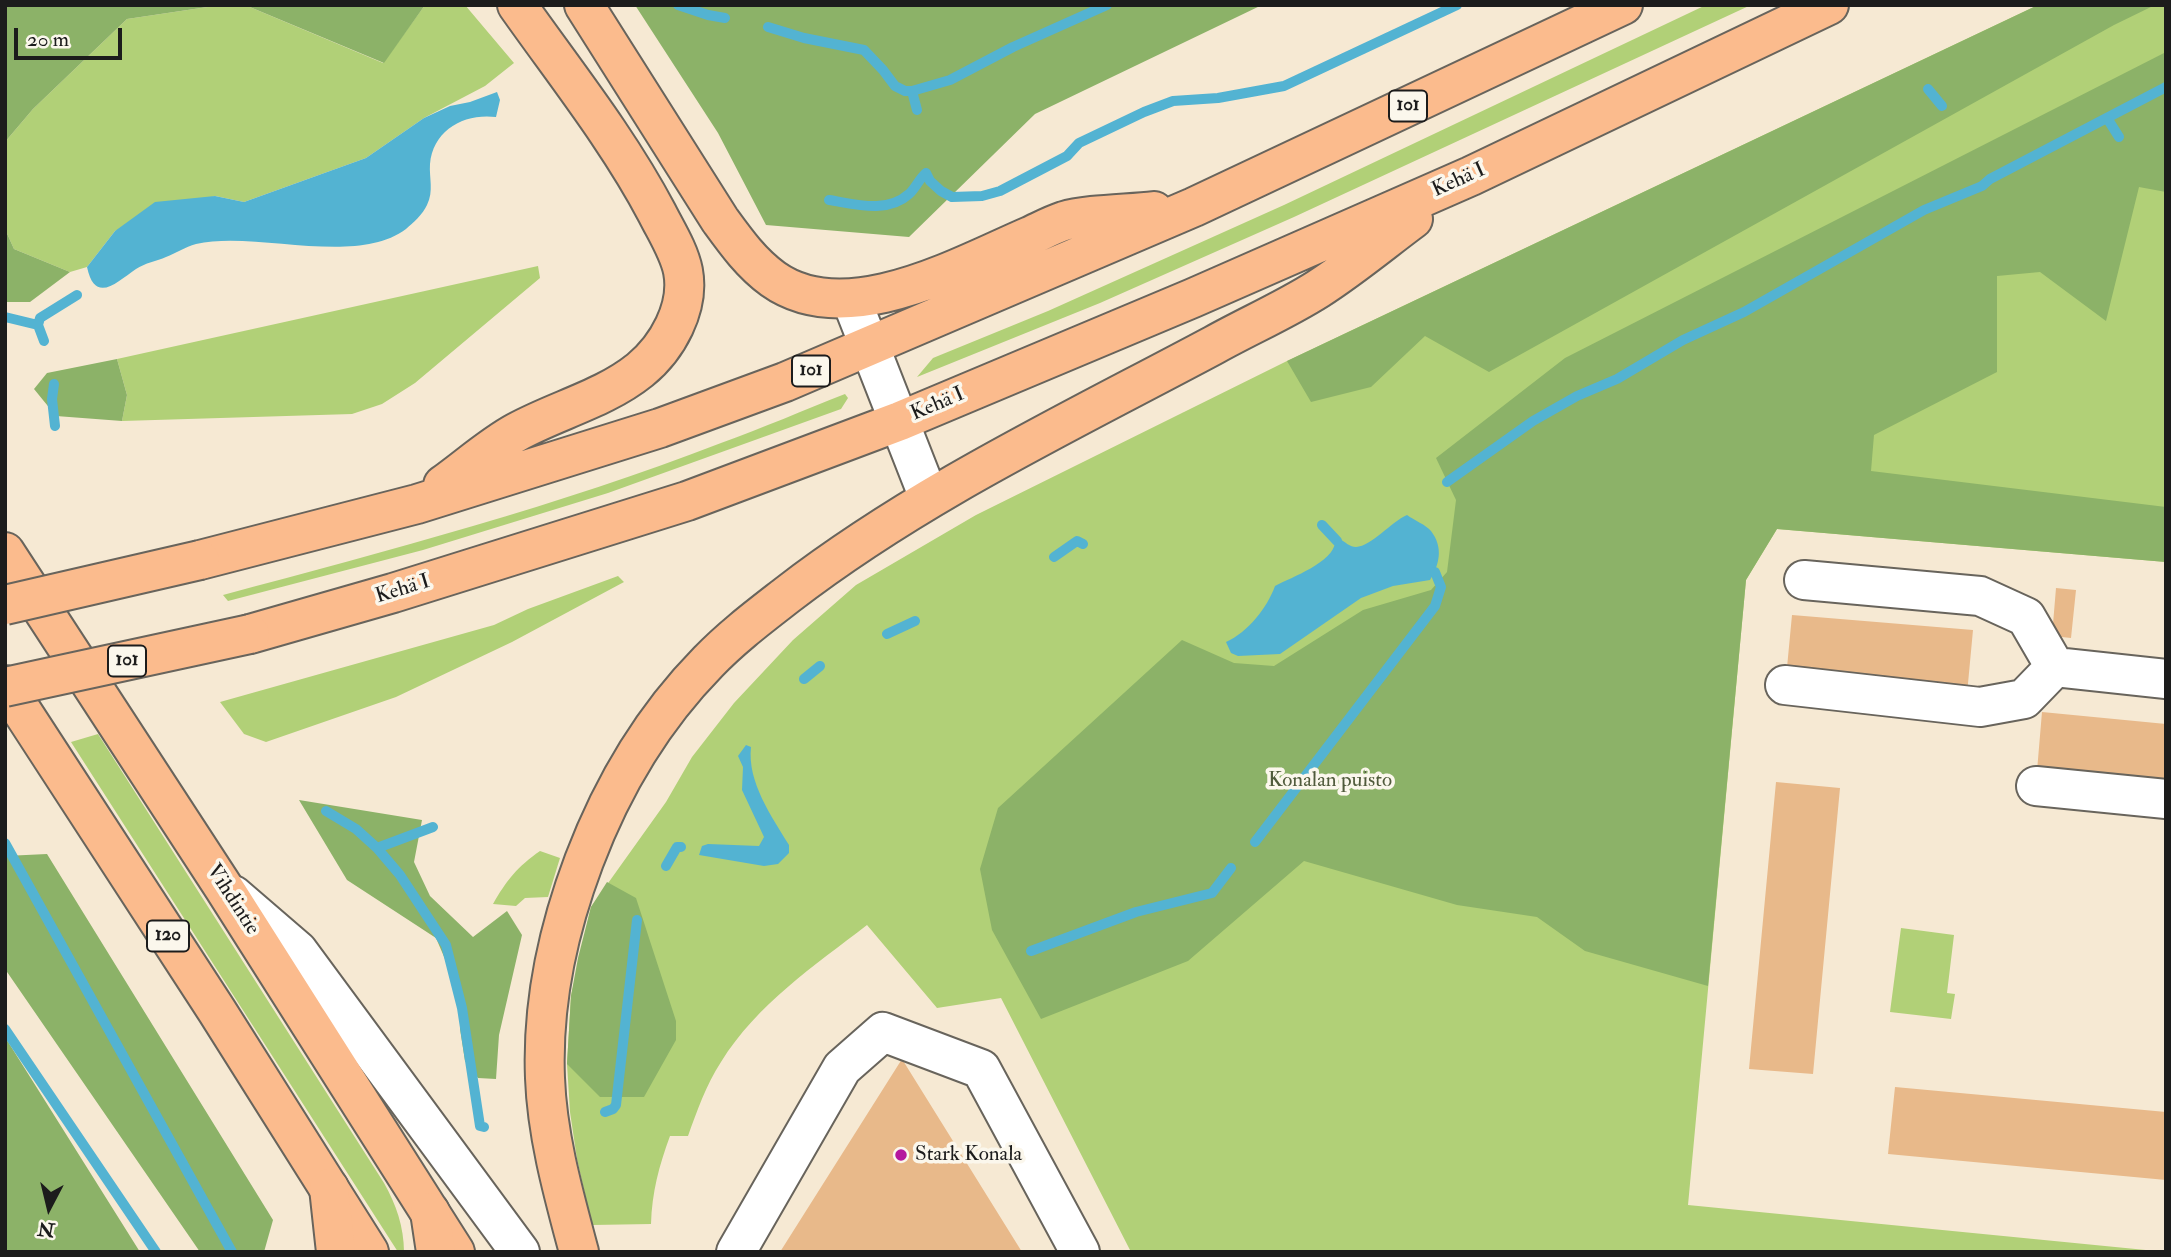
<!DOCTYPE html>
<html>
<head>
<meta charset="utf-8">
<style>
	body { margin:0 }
	#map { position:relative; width:2171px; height:1257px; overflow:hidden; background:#f6e9d3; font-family:"IM FELL Double Pica",serif }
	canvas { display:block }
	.frame { position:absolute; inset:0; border:7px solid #1c1c1c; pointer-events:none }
	.north { position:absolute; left:14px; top:1173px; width:70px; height:70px; -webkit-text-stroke:5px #fbf7ec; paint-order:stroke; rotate:187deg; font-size:19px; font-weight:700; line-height:28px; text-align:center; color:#1c1c1c }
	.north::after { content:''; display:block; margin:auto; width:24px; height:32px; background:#1c1c1c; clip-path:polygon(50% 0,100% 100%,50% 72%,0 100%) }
	.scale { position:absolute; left:14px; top:28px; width:108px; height:32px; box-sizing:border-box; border:4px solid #1c1c1c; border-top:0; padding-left:9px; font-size:21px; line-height:24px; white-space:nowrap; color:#1c1c1c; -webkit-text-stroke:5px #fbf7ec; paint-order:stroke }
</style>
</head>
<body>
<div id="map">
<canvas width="2171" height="1257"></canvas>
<div class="frame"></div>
<div class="north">N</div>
<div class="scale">20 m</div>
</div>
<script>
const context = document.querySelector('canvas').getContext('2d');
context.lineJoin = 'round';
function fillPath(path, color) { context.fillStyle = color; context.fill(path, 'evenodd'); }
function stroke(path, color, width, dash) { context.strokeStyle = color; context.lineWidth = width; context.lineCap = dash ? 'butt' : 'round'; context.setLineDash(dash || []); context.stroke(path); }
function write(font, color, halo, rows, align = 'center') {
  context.font = font + ' "IM FELL Double Pica",serif'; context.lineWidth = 7; context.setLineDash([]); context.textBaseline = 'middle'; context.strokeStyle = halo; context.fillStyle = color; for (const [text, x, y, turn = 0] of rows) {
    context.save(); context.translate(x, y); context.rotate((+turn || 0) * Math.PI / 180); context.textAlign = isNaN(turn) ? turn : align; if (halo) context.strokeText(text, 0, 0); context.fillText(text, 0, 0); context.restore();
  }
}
fillPath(new Path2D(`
	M221 5H245L383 63 425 5H465L514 63 485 86 424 118 366 158 244 202 215 196 115 231 87 267 70 272 14 249 5 229V142L33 109 127 19Z
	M1706 5H1751L1294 217 1100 303 917 377 933 358 1048 311 1284 205Z
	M2038 5H2166V562L1777 529 1746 580 1688 1205 2166 1252H1131L1001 998 937 1008 867 925C814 966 757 1004 721 1062 706 1085 697 1111 688 1136H670C659 1166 652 1192 651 1224L592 1225 577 1159 570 1112 567 1064 571 996 591 907 666 802 692 757 734 703 793 640 856 585 976 515 1287 361Z
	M538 266 540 278 415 383 382 404 352 414 122 421 127 395 117 359Z
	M845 394 848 398 841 409 608 493 423 550 228 601 223 595C390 550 559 506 721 443 763 428 804 410 845 394Z
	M618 576 624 582 512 642 396 697 266 742 244 734 220 702 494 625 528 609Z
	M98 734 384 1183C396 1204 404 1227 404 1252H398L71 742Z
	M540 851 560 858 548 897 525 898 516 906 493 904C506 881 518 866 540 851Z
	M1901 928 1954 935 1947 993 1955 994 1951 1019 1890 1012Z`), '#b1d077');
fillPath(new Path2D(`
	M5 5H221L127 19 33 109 5 142Z
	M245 5H425L384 63Z
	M635 5H1262L1035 114 909 237 766 225 718 133Z
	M2038 5H2155L2114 25 1489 372 1425 336 1371 387 1311 402 1287 361Z
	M2166 52V192L2139 187 2106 321 2040 272 1997 276V372L1874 435 1871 471 2166 507V562L1777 529 1746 580 1708 986 1585 951 1537 917 1457 905 1304 861 1188 961 1041 1019 992 930 980 869 998 808 1182 640 1234 663 1274 666 1363 610 1431 590 1447 572 1456 500 1436 458 1565 358Z
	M5 229 14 249 70 272 30 302H5Z
	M117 359 127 395 122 421 56 416 34 389 47 373Z
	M299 800 422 820 414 862 430 896 473 937 507 911 522 935 499 1035 496 1079 478 1078 465 1061 460 1029V994L436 938 347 880Z
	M47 854 273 1220 264 1252H200L5 969V856Z
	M607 882 636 898 676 1021V1040L644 1097H600L567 1064 571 996 578 958 591 907Z
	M5 1037 140 1252H5Z`), '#8cb268');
fillPath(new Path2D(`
	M497 92 500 100 496 117C464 113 433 130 430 164 429 178 434 191 427 205 423 214 413 223 406 229 355 267 255 230 196 244 185 247 176 253 166 257 157 261 145 263 136 269 117 282 95 305 87 267L115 231 155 202 215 196 244 202 366 158 424 118 450 106 470 102Z
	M1407 515C1414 520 1426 525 1431 531 1444 548 1439 565 1430 580L1393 586 1361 598 1280 654 1238 656 1231 653 1226 642C1248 632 1267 608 1275 586 1292 577 1334 562 1335 542L1340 539C1345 542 1350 547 1356 547 1372 546 1391 522 1407 515Z
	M746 745 751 747C747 782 772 817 789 845V853L778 864 764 866 699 855 702 846 708 844 759 846 764 837 742 790 743 767 738 756Z`), '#53b3d2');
stroke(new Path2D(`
	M678 5 708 15 725 18
	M768 27 804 38 864 50 883 70 895 86 905 91H912L950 80 1013 47 1107 5
	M1928 89 1942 106
	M912 91 917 110
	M2107 118 2119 137
	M829 200C855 204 887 214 909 194 915 189 919 179 926 173L930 181 941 191 952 197 982 196 1000 191 1067 156 1079 143 1144 112 1173 101 1218 98 1284 86 1457 5
	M5 317 38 325
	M44 341 38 325 40 318 77 295
	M54 384 52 399 55 426
	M1447 482 1533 421 1577 396 1617 379 1683 340 1744 312 1924 210 1982 186 1990 179 2166 87
	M1322 525 1337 541
	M1054 557 1077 541 1083 544
	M887 634 915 621
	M804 679 820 666
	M326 811 356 829 377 848 400 875 446 945 462 1008 480 1126 484 1127
	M1255 842 1435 606 1441 587 1435 572
	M5 843 232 1252
	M377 848 433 827
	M666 866 677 847H681
	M1031 951 1136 912 1212 893 1231 868
	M5 1029 156 1252
	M605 1112 613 1109 616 1105 637 920`), '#53b3d2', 10);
fillPath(new Path2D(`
	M2056 588 2076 590 2071 638 2052 636Z
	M1792 615 1973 630 1967 694 1786 678Z
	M2042 712 2166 724V784L2037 771Z
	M1776 782 1840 788 1813 1074 1749 1069Z
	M902 1059 1022 1252H780Z
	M1895 1087 2166 1112V1180L1888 1154Z`), '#e8b98a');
const minor = new Path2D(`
	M851 299 929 498
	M1804 580 1980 596 2026 617 2055 667 2166 679
	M1785 685 1980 707 2024 699 2055 667
	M2036 786 2166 799
	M233 895 298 951 520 1252
	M736 1252 842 1068 883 1032 981 1069 1080 1252`);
const major = new Path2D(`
	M5 552 224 888 455 1252
	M5 685 217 1011 369 1252`);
const highway = new Path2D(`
	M584 5 720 220C736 242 751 263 773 279 846 331 960 266 1030 236 1041 231 1052 225 1064 221 1087 214 1129 214 1154 211
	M443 485C467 468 491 446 517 432 557 410 604 399 640 370 667 348 690 308 683 271 679 251 666 231 657 213 618 139 565 73 517 5
	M200 560 417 504 660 428 785 382 1194 207 1623 5
	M250 634 393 593 687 501 900 421 1193 298 1471 176 1829 5
	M329 1188 336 1252
	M430 1212 436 1252
	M579 1252C564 1196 547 1136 545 1078 542 1003 558 930 584 861 612 787 652 719 708 662 732 637 760 616 787 595 918 494 1068 423 1214 345 1248 326 1285 310 1318 289 1351 268 1382 242 1413 219`);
stroke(minor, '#68645c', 42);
stroke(major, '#68645c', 42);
stroke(highway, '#68645c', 42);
stroke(minor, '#fff', 38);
stroke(major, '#fbbb8d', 38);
stroke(highway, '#fbbb8d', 38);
const highwayBridge = new Path2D(`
	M5 605 200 560
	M5 687 250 634`);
stroke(highwayBridge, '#68645c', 42, []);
stroke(highwayBridge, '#fbbb8d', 38);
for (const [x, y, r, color] of [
	[901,1155,7,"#b5179e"]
]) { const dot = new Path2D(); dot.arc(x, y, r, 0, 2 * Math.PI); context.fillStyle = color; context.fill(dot); stroke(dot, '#fbf7ec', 2.5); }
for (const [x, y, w] of [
	[1408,106,38],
	[811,371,38],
	[127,661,38],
	[168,936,42]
]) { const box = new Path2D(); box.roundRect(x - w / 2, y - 15.5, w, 31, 5); context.fillStyle = '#fbf7ec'; context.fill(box); stroke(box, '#1c1c1c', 2); }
write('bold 19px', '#1c1c1c', null, [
	["101",1408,106],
	["101",811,371],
	["101",127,661],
	["120",168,936]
]);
write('21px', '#1c1c1c', '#fbf7ec', [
	["Kehä I",1459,181,-24],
	["Kehä I",938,405,-23],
	["Kehä I",403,590,-17],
	["Vihdintie",232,900,57]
]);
write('21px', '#505b3c', '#fbf7ec', [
	["Konalan puisto",1330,781]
]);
write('21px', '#1c1c1c', '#fbf7ec', [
	["Stark Konala",915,1155]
], 'left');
</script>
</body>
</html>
